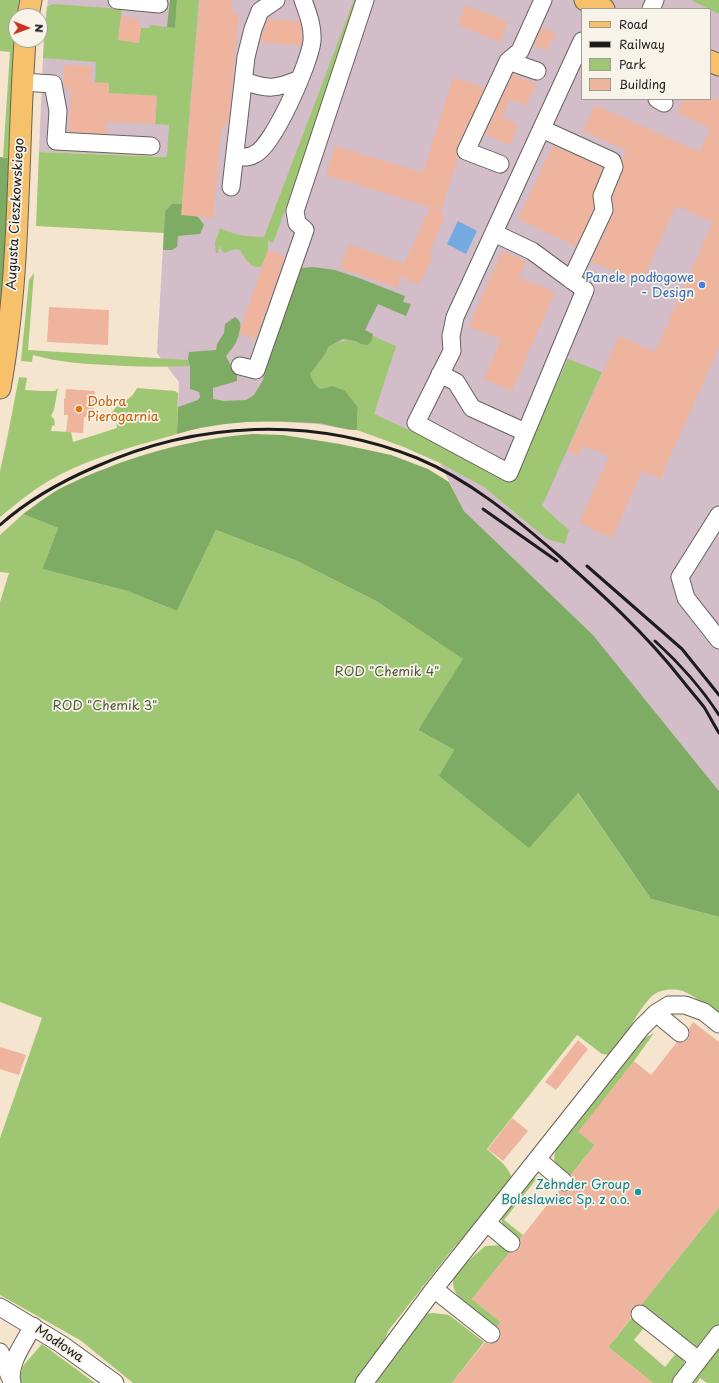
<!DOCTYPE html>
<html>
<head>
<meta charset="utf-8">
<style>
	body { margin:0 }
	#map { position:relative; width:719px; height:1383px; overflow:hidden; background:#f5e5ce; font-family:"Playpen Sans",sans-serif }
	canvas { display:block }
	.legend { position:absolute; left:581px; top:8px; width:130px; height:92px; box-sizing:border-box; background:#f7f3e8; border:1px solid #9f9d96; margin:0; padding:5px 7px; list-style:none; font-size:12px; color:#1c1c1c }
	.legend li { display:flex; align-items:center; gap:8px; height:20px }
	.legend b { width:20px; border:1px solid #9f9d96 }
	.north { position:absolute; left:8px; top:8px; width:40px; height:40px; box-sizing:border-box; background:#f7f3e8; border:1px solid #9f9d96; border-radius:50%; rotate:91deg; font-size:11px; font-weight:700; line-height:16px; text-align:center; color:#1c1c1c }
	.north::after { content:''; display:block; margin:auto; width:14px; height:18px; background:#c8321e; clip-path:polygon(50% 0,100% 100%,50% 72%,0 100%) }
</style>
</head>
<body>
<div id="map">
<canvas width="719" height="1383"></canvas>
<ul class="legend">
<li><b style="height:5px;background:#f7c06b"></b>Road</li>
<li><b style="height:5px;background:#1c1c1c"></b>Railway</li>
<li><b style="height:11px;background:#9fc773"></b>Park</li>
<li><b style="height:11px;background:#efb49e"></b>Building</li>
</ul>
<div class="north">N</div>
</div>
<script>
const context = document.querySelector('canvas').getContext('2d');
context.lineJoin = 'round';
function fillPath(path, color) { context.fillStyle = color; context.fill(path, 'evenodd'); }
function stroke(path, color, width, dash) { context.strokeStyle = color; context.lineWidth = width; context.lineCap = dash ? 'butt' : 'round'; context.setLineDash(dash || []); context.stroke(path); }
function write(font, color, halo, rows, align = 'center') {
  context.font = font + ' "Playpen Sans",sans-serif'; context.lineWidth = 3.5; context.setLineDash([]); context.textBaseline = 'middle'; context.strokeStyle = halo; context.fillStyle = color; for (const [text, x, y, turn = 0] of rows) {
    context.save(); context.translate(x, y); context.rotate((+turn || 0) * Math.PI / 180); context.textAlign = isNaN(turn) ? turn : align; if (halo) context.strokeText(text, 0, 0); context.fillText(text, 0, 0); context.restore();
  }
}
fillPath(new Path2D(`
	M48 0H719V791L593 635 464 511 440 463 404 447 357 430H350L318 424 263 421 227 423 197 428 177 434 179 382 157 353 168 157 39 152 44 32ZM582 9H710V99H582Z`), '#d2bdc8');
fillPath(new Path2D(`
	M0 0H19L17 16H16V37L8 158 3 157 10 52 0 51Z
	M177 0H199L182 204H172L165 211 164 233 36 226 39 152 167 157 169 125 155 124 157 96 109 93V83H95L96 62 43 58 47 7 53 4 122 9 118 40 139 43 141 28H149L150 25 175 28Z
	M354 0H363L324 103 273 243 268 241V250L261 267C249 268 246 259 240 250L235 249 224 253 219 246 218 253H216L215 243 220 228C234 235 248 237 264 237Z
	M691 0H719V14Z
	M34 273 28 350 188 360 190 366C162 367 135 367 107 365 82 364 58 362 33 355L32 362 21 361 29 280Z
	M373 334V336L396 346 374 414 437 443 488 471 521 461 568 359 602 372 542 506 569 530 565 544 547 539 484 487 440 463 404 447 357 430V414L358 407 345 391 333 386 320 389 314 383 310 374 326 353 328 347C341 341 347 337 361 344L372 340Z
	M19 377 27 378 25 390 42 391H55L58 388 54 410 51 416 54 419 55 425 52 426 51 431 71 432 73 442 117 428 116 419 108 417C111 413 114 410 117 406 126 399 131 400 137 388L175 391 178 393 177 434C133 447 87 458 47 482 30 492 15 505 0 517V471L7 439Z
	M23 514 58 528 42 569 127 591 177 611 216 530 297 561 376 601 464 659 418 730 454 750 440 776 577 792 651 899 719 917V1016C708 1007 697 997 683 991 674 988 658 989 651 997 639 1009 625 1036 616 1052L609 1055 602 1054 577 1035 487 1149C496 1158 508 1165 512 1178L474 1232 455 1246 388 1331 380 1353 357 1383H133L80 1340 0 1295V1138L42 1018 0 1002V602L9 573 0 572V535Z
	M654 1033 634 1061 579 1132 595 1145 570 1176C555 1167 551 1163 557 1145L643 1039Z
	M539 1176 504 1220 523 1235 519 1240C510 1233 499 1227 502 1215L529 1181Z
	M719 1207V1326L701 1347 696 1348 640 1306Z
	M502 1245 510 1252 472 1299 501 1322 495 1329C482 1318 442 1294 456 1274 461 1266 478 1253 485 1246Z
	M433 1313 449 1315 484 1342 452 1383H372L421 1318 426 1314Z
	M634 1315 646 1325 634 1340 665 1367 677 1352C690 1365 684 1369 675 1383H653L608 1347Z
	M42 1344 95 1383H18L23 1366Z
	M719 1345V1383H707L700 1378 697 1383H691Z`), '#9fc773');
fillPath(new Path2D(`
	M170 0H177L175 28 167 27Z
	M0 157 8 158V202L0 336Z
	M172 204H182L199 218 204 225 200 234 178 236 177 247 172 250H163L165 211Z
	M313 267 335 270 359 278 405 296 403 302 411 304 406 316 378 304 365 330 373 334 372 340 368 345 361 344 355 341 343 339 328 347 326 353 310 374 314 383 320 389 333 386 345 391 358 407 357 414V430C343 430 329 424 315 423 268 420 222 420 177 434L178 407 198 400 200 397 199 392 190 389V366L188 360 189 352 216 350 217 344 224 333 225 324 235 317C242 322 241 325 239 334 236 345 233 347 226 356L231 366 237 371V381L213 388V399L224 401 246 400 254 395 263 380 269 357 301 268Z
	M253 434 283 435 340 444 391 455 428 469 449 482 464 511 593 635 719 791V917L651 899 578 793 529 848 439 776 454 750 418 730 463 659 376 601 297 561 216 530 177 611 127 591 42 569 58 528 23 514C36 505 49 494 63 487 123 458 187 439 253 434Z`), '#7fac65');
fillPath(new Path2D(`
	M458 221 477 231 466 254 447 244Z`), '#72aae1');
fillPath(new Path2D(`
	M200 0H231L233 14H239L228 124H225L221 132 213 218 181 215Z
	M466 5 508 22 500 42 458 25Z
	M121 16 139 19 138 25 141 26 139 43 118 40Z
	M268 19 300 21 302 36 301 46 260 42Z
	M542 27 555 33 546 51 534 45Z
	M64 65 92 66 91 82 109 83V93L157 96 155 124 107 122V134L69 132 71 89H64Z
	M513 74 536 84 526 106 510 99 502 117 518 125 510 145 485 134Z
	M453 77 485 88 457 147 456 152 458 157 440 214 445 216 429 253 433 255 419 285 401 276 397 288 340 268 349 244 404 264 430 207 326 175 335 146 423 173Z
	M684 99H719V347L660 479 642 471 612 538 579 523 609 456 583 445 578 456 568 451 619 336 655 352 713 222 676 206 642 281 591 262 613 214 614 209 612 197 623 171 622 160 626 150 583 131 595 105 700 152 710 128 677 113Z
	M553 145 603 168 593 193 594 208 576 246 518 219Z
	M268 250 285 256 256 339 239 333Z
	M502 251 526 261 519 277 555 292 512 391 484 379 501 340 469 326Z
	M49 307 109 310 108 345 47 342Z
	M66 389 95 391 93 414 89 413 88 417H84L83 433 66 432 68 415H64V399H65Z
	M693 1022 719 1042V1207L642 1304 636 1305 632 1308 630 1313 631 1318 608 1347 653 1383H452L485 1342 489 1344 494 1343 499 1340 501 1336 500 1331 497 1326 501 1322 472 1299 509 1253 514 1252 519 1249 521 1244 520 1239 559 1190 563 1192H567L572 1188 574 1183V1179L571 1175 595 1145 578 1132 634 1061 651 1075 677 1042H683L688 1039 690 1034 689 1028Z
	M578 1040 588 1049 556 1090 545 1082Z
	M0 1047 26 1055 19 1075 0 1069Z
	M512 1118 528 1131 503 1161 488 1149Z`), '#efb49e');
const minor = new Path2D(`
	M117 0 159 4
	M651 9 655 0
	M508 61 537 71
	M244 81C268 90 276 89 300 79
	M22 82 53 84 58 111 56 141 151 146
	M657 99 664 103
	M542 129 612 161 614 167 602 196 604 210 571 280
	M235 157C242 157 249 158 255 154 274 145 310 62 312 41 313 26 308 14 303 0
	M500 164 466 151 508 61 520 51 543 0
	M231 187 246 57 253 29 260 11 276 0
	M494 233 532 251 585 290 509 473 416 423 452 351 451 336 455 317 582 41
	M240 366 256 370 305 230 297 223 295 211 365 0
	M440 374 456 382 472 408 525 432
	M719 515 680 577 686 598 719 640
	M656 1013 680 1033
	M537 1159 564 1182
	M487 1223 511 1243
	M434 1289 491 1334
	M0 1307 61 1344 115 1383
	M640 1314 698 1360
	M0 1352 10 1377
	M12 1383C7 1364 25 1342 33 1326
	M364 1383 434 1289 641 1028 656 1013 669 1005H685L704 1012 719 1024
	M681 1383 719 1334`);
const major = new Path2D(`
	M585 0 604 9
	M28 16 31 0
	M710 61 719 65
	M0 388C21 273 17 156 25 40`);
stroke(minor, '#68625a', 19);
stroke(major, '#68625a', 23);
stroke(minor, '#fff', 17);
stroke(major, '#f7c06b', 21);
stroke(new Path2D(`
	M483 509 557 561
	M0 525C28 500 60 482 95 467 198 421 311 416 417 458 470 480 515 518 558 555 603 595 645 633 682 680 689 689 697 698 704 707 709 715 714 725 719 733
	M587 566 682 649 719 695
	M655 641C679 663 701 687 719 715`), '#1c1c1c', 3);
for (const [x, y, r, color] of [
	[702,285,4,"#3f7fe0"],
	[79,409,4,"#e8710a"],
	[638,1192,4,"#0f9aa8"]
]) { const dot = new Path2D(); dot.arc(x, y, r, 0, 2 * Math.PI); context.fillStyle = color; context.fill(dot); stroke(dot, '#f7f3e8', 1.5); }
write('13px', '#1c1c1c', '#f7f3e8', [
	["Augusta Cieszkowskiego",16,214,-87],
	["Modłowa",59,1344,34]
]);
write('13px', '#366cbe', '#f7f3e8', [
	["Panele podłogowe",694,278],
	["- Design",694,293]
], 'right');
write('13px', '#c56008', '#f7f3e8', [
	["Dobra",87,402],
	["Pierogarnia",87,417]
], 'left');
write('13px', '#4a583a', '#f7f3e8', [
	["ROD \"Chemik 4\"",387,672],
	["ROD \"Chemik 3\"",105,706]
]);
write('13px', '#0d838f', '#f7f3e8', [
	["Zehnder Group",630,1185],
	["Boleslawiec Sp. z o.o.",630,1200]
], 'right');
</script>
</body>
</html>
